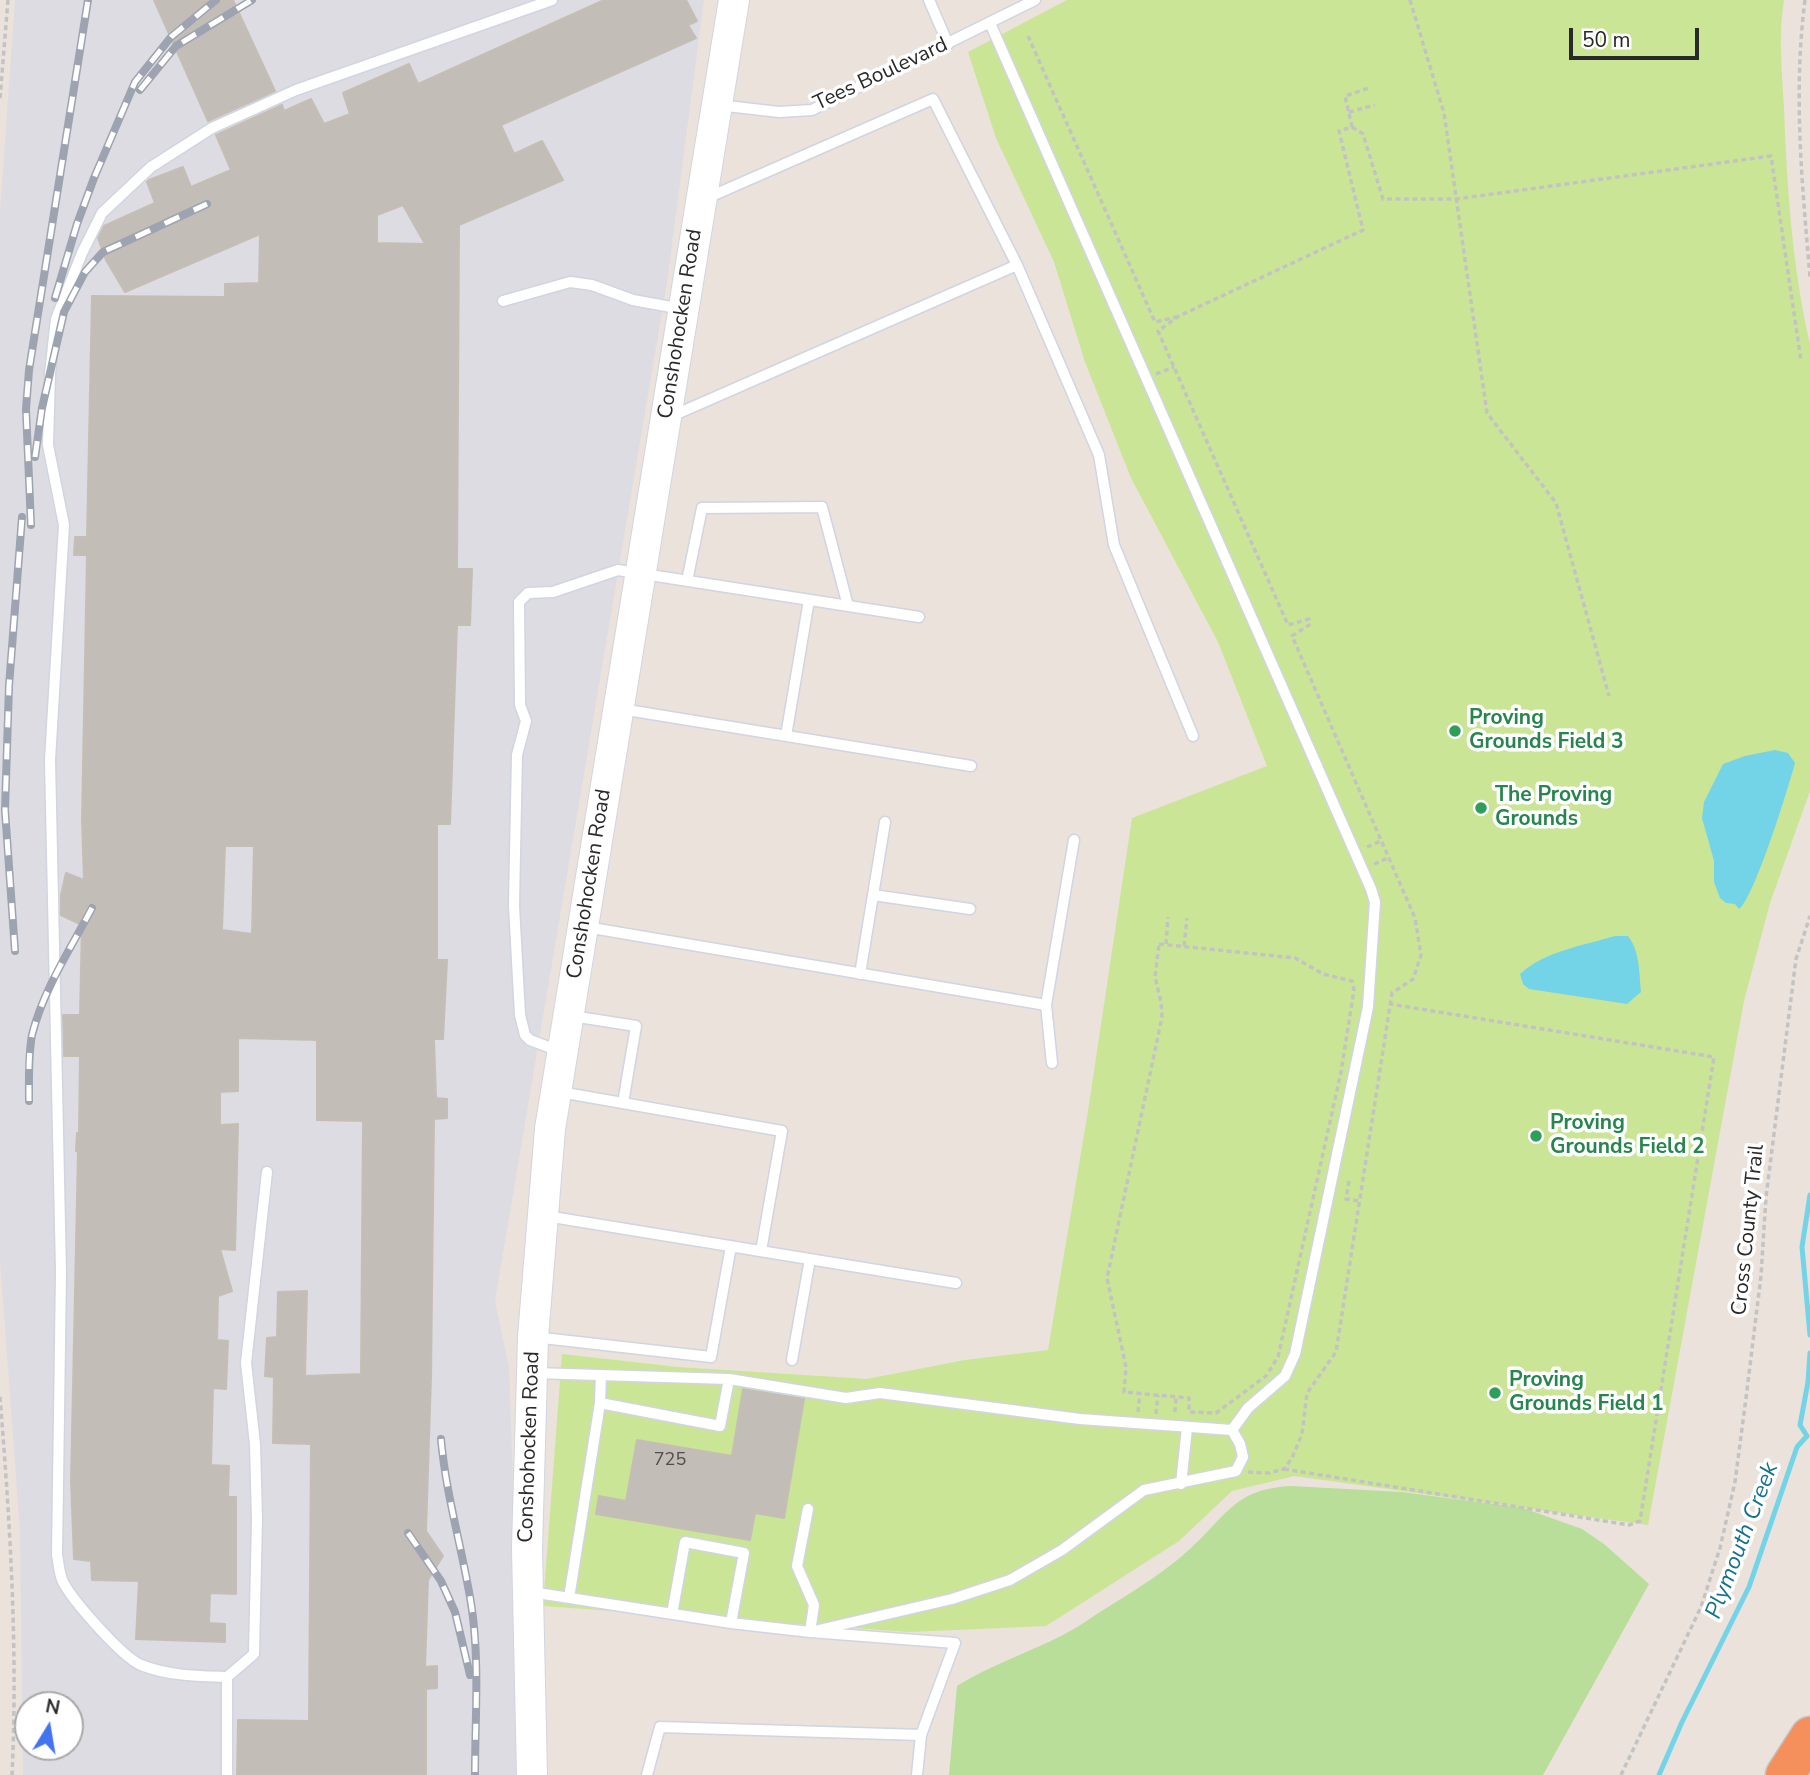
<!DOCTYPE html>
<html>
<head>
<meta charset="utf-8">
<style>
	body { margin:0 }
	#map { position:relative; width:1810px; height:1775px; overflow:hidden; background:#eae2db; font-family:"Nunito Sans",sans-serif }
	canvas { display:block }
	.north { position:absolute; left:14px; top:1691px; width:70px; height:70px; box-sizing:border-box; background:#fff; border:2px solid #a9a9a9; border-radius:50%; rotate:11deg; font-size:19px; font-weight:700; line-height:28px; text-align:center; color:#292929 }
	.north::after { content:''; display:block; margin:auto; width:24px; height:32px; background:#4374f0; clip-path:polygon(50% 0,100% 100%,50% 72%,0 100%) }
	.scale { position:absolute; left:1569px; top:28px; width:130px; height:32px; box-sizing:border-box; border:4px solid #292929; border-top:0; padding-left:9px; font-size:21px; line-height:24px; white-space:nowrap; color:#292929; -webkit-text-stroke:5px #fff; paint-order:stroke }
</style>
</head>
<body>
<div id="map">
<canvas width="1810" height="1775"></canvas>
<div class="north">N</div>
<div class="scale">50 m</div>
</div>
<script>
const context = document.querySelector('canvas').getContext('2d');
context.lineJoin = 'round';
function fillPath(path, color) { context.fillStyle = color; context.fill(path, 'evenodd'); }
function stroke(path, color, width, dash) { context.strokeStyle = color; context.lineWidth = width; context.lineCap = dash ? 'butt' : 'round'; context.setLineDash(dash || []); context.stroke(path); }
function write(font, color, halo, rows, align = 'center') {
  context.font = font + ' "Nunito Sans",sans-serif'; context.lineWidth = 7; context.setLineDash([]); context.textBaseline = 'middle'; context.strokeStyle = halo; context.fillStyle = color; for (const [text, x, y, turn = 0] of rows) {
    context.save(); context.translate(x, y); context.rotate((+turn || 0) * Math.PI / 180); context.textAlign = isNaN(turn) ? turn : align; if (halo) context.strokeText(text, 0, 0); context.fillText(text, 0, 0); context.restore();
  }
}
fillPath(new Path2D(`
	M15 0H704L667 282 495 1301 509 1368 523 1775H23L20 1530 0 1260V213ZM28 1705H70V1747H28Z`), '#dddce3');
fillPath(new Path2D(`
	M1291 1486 1402 1492 1523 1508 1582 1529 1604 1544 1649 1584 1543 1775H949L957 1686C990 1665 1028 1653 1063 1635 1079 1627 1093 1616 1108 1607 1137 1589 1166 1571 1191 1548 1228 1514 1235 1489 1291 1486Z`), '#b8de9a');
fillPath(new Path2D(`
	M1067 0H1784C1778 36 1782 72 1784 108 1787 186 1792 267 1810 344V791L1770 903 1744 1001 1648 1525 1294 1476 1232 1491 1179 1541 1046 1626 909 1632 543 1606 562 1354 678 1367 867 1379 965 1360 1048 1350 1088 1111 1132 818 1267 766 1218 642 1131 478 1085 362 1054 262 996 138 968 52Z`), '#cbe596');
fillPath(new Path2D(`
	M1775 750 1788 753 1795 763C1789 786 1754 899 1739 909L1735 904 1726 903 1720 898 1714 882V861L1702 818 1704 802 1723 764 1745 756Z
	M1615 936H1628C1640 951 1639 973 1641 992L1627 1004 1529 989 1523 984 1520 974C1545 951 1582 946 1615 936Z`), '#73d4e8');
stroke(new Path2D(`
	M1810 1195 1802 1247 1810 1335
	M1659 1775 1682 1722 1749 1587 1797 1447 1807 1436 1800 1425 1808 1382 1810 1353`), '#73d4e8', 5);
const building = new Path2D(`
	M154 0H233L275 91 208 121Z
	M604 0H686L697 21 688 25 696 38 501 125 514 154 542 141 563 180 459 225 457 569H472L470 625H457L450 824H437V960H447L443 1039H434L436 1098 447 1099V1118L434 1119 431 1377 426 1531 443 1556 428 1580 425 1667 437 1666V1688L426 1689V1775H237L238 1720 309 1721 311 1444 273 1443 274 1377 265 1376 267 1338 277 1337 278 1292 307 1291 305 1376 361 1374 363 1121 317 1120V1040L238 1038V1091L220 1092V1125L238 1124 235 1250 220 1249 232 1291 218 1296 217 1340 228 1341 226 1389 213 1388 211 1465 229 1466 228 1497H236V1594L210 1593 209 1623 225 1624V1642L136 1639 139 1581 92 1580 91 1561 74 1559 71 1481 78 1151H76L77 1133H79L80 1056H64L63 1015H80L82 925 61 915V895L66 873 84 880 82 820 87 555H74L75 537H87L92 296 225 297V284L259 283 260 234 125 292 106 260 98 238 104 226 155 203 147 182 149 180 183 167 191 187 231 170 216 135 282 105 284 111 311 99 324 124 350 114 343 93 409 64 418 84ZM403 205 425 244 377 243V215ZM225 846H254L252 934 222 930Z
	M743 1389 804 1399 784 1518 755 1513 750 1540 596 1514 599 1496 626 1501 637 1440 732 1456Z`);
fillPath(building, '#c3bdb7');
stroke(building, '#c5beb5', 2);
const service = new Path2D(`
	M929 0 948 44
	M990 23 1371 889 1375 902 1368 1007 1295 1354 1285 1376 1248 1408 1232 1430
	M718 105 779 112 812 110 1035 0
	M1017 265 1099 455 1114 545 1193 736
	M503 301 570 282 592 285 633 300 682 309
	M672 416 1017 265 933 99 707 198
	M687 581 702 508 822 507 848 606
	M621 709 971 766
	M786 736 809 600
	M873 895 970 909
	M586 927 1046 1005 1074 840
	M860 974 885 822
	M1046 1005 1052 1063
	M572 1016 636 1026 623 1103
	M559 1051 530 1040 525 1035 520 1015 514 906 515 853 517 755 526 721 520 705 519 602 528 593 553 592 618 570 919 617
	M560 1092 782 1131 761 1251
	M267 1172 246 1363 255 1444 257 1519 254 1654 227 1677C197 1676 169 1676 141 1665 122 1657 73 1601 63 1582 59 1574 59 1564 57 1555L61 1272 50 760 64 525 48 445 50 373 56 319 82 253 102 213 151 167 212 128 296 90 552 0
	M546 1216 956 1283
	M534 1337 711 1357 731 1246
	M792 1360 810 1259
	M601 1375 600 1403 720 1426 729 1379
	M1181 1484 1187 1428
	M531 1592 731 1623 810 1632 952 1599 1010 1580 1062 1550 1144 1490 1236 1471 1243 1457 1240 1444 1232 1430 1080 1419 880 1393 846 1398 729 1379 534 1373
	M569 1598 600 1403
	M672 1614 685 1542 744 1553 731 1623
	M227 1775V1677
	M647 1775 660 1727 921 1735 955 1643 810 1632 814 1605 797 1566 808 1509
	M917 1775 921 1735`);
const secondary = new Path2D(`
	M532 1775 527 1548 533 1337 550 1129 734 0`);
const motorway = new Path2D(`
	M1785 1775 1810 1736`);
stroke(service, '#d0d5e1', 13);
stroke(secondary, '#d0d5e1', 32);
stroke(motorway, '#c3c3c3', 41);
stroke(new Path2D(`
	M1410 0 1444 113 1487 413 1556 503 1609 696
	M1805 0C1793 92 1802 184 1810 277
	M1028 36 1155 322 1177 317
	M0 98 8 0
	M1349 112 1375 105
	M1352 127 1363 134 1383 199H1456L1771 156 1801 361
	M1156 374 1174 367
	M1367 847 1381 841
	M1374 864 1388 858
	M1159 944 1295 958 1323 974 1352 981 1354 990 1341 1072 1278 1357 1266 1376 1216 1413 1189 1412V1398L1124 1392 1126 1367 1107 1278 1162 1017 1161 1002 1155 977Z
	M1166 944 1168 917
	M1184 946 1187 918
	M1349 1181 1346 1199 1360 1201
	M0 1397C10 1523 18 1648 12 1775
	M1138 1412 1140 1393
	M1175 1412 1176 1397
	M1156 1414 1158 1395
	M1284 1469 1629 1525 1640 1521 1714 1057 1390 1004
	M1248 1472 1269 1473 1284 1469 1292 1458 1302 1434 1307 1393 1336 1352 1392 993 1413 979 1421 955 1415 918 1292 636 1309 625V619L1288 625 1158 331 1179 316 1363 230 1339 131 1352 127 1345 96 1369 88
	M1621 1775 1701 1607 1720 1548 1735 1482 1746 1398 1761 1276 1766 1197 1796 959 1810 916`), '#c3c3c3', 3.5, [5, 3.5]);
stroke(service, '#fff', 10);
stroke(secondary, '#fff', 30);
stroke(motorway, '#f58f5b', 38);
const rail = new Path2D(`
	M140 90 176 46 252 0
	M55 298 77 224 94 178 135 82 171 37 216 0
	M35 457 42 408 64 312 85 272 103 252 207 204
	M31 525 26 409 29 370 88 0
	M15 951 5 810 9 686 22 517
	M29 1101C29 1079 28 1057 32 1035 43 990 71 948 92 908
	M441 1439C446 1495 462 1548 471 1603 480 1660 475 1717 475 1775
	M408 1533 441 1581 455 1612 470 1675`);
stroke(rail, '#9ea3b2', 8);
stroke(rail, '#fff', 5, [16]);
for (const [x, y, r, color] of [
	[1455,731,7,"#2e9e5b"],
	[1481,808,7,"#2e9e5b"],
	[1536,1136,7,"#2e9e5b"],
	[1495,1393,7,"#2e9e5b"]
]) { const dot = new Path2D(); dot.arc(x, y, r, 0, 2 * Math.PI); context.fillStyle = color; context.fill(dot); stroke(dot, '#fff', 2.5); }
write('18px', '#504e4c', null, [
	["725",670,1461]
]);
write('21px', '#292929', '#fff', [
	["Tees Boulevard",881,75,-25],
	["Conshohocken Road",681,324,-81],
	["Conshohocken Road",590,884,-81],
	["Cross County Trail",1749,1230,-84],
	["Conshohocken Road",530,1447,-88]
]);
write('bold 21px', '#27864d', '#fff', [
	["Proving",1469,719],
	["Grounds Field 3",1469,743],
	["The Proving",1495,796],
	["Grounds",1495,820],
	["Proving",1550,1124],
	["Grounds Field 2",1550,1148],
	["Proving",1509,1381],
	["Grounds Field 1",1509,1405]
], 'left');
write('italic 23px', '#147291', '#fff', [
	["Plymouth Creek",1743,1541,-69]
]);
</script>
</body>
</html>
